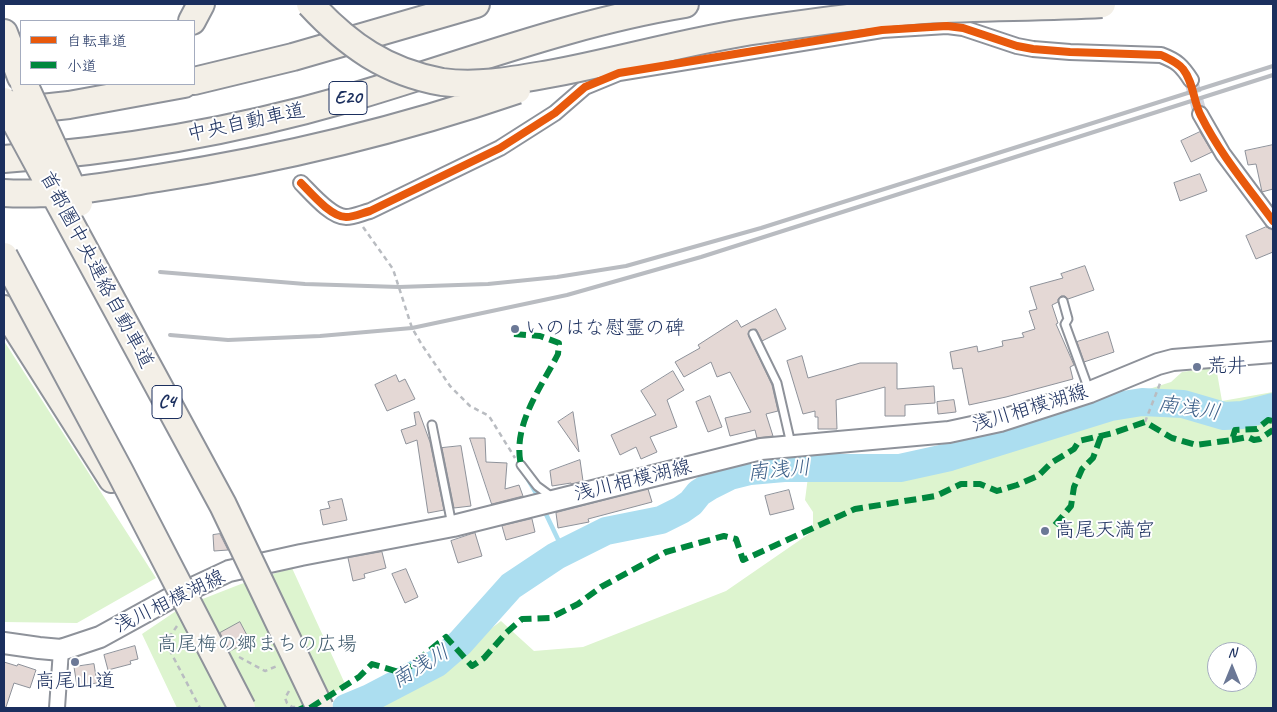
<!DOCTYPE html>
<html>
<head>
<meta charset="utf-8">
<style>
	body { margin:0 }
	#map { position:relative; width:1277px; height:712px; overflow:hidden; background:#fff; font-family:Caveat,"Klee One",sans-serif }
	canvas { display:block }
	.frame { position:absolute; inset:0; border:5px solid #1b2f5e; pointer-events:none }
	.legend { position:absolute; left:20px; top:20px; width:175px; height:65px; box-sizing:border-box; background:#fff; border:1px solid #a4acbf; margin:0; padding:6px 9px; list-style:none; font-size:15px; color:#1b2f5e }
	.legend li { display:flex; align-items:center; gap:10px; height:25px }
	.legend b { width:25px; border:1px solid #a4acbf }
	.north { position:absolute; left:1207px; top:642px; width:50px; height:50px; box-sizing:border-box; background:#fff; border:1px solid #a4acbf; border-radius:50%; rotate:0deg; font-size:14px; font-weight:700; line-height:20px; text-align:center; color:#1b2f5e }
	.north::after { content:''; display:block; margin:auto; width:18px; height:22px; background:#6b7896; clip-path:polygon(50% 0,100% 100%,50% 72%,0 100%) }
</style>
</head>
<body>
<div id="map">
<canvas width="1277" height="712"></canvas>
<div class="frame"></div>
<ul class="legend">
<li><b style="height:6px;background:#e8590c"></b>自転車道</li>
<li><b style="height:6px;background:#00873e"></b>小道</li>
</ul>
<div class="north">N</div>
</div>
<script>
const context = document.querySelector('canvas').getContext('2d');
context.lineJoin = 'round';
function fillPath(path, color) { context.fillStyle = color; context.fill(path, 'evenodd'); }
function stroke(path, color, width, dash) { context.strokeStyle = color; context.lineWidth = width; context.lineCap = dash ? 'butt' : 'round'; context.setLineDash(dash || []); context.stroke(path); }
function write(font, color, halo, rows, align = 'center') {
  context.font = font + ' Caveat,"Klee One",sans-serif'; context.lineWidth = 4; context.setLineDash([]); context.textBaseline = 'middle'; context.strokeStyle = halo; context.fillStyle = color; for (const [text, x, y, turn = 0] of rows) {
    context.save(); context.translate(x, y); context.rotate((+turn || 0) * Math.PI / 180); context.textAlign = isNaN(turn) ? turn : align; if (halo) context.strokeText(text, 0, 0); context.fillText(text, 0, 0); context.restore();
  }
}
fillPath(new Path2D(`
	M4 341 156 578 77 623 4 622Z
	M1216 367 1222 401 1273 392V708H373L401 697 501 621 534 651 583 647 726 591 813 531V512L805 500 808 477H872L1171 382 1182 372ZM1217 652H1247V682H1217Z
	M292 568 346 686 303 708H177L142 634 182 607 241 584Z`), '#ddf4cf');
stroke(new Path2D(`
	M526 476 540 500
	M544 510 564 552`), '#acdef0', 4.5);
stroke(new Path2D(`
	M346 708 370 698 437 663 460 643 511 586 556 556 606 531 661 520 681 510 691 503 699 493 710 486 730 476 750 471 784 468H900L950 457 1111 407 1142 402 1183 404 1224 416 1242 415 1273 407`), '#acdef0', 28);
const building = new Path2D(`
	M1200 132 1212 152 1191 162 1181 141Z
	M1273 145V189L1262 192 1256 164 1248 165 1245 151Z
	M1200 174 1207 191 1180 201 1174 183Z
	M1266 227 1272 229 1273 233V252L1256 259 1246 236Z
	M1085 266 1094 290 1068 299 1065 296H1061L1058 299V302L1052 305 1058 323 1056 324 1074 365 1070 367 1073 379 1006 397 969 405 962 368 953 369 950 352 977 346 978 352 1003 346 1002 341 1024 337 1022 333 1035 329 1029 311 1037 309 1030 287 1063 278 1061 274Z
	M776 309 786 329 762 341 756 329 750 330 748 334 772 385 778 411 766 414 773 436 757 438 755 430 730 436 725 418 751 412 730 372 717 377 711 362 684 377 675 362 700 348 698 345 737 320 741 327Z
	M1108 332 1114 352 1084 362 1077 342Z
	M802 356 808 378 860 363H897V389L934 386 935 403 905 405V416H885V387L836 400 837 429H818V417H815V411L803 414 787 361Z
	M673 371 684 390 667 400 677 427 650 437 657 452 641 459 636 447 620 455 611 435 656 415 641 391Z
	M396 375 399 382 405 379 415 399 387 411 375 385Z
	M710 396 722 427 708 432 696 402Z
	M954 400 956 412 938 414 937 402Z
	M419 412 430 442 444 510 428 513 417 440 406 444 401 430 416 425 414 413Z
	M573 412 579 452 558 422Z
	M470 438H485L486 462 507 463 505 489 519 485 523 496 492 504Z
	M461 446 471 506 454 508 442 448Z
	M580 460 583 481 571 484V483L552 486 550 471Z
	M648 489 652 502 588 519 589 522 558 528 556 513Z
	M789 490 794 509 770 515 765 496Z
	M342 499 347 520 323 525 320 510 330 508 328 502Z
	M532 519 535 532 506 540 502 526Z
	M475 533 482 556 458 563 451 541Z
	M220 534 228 550 214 551 213 535Z
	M382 552 386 568 364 574 365 578 353 581 348 558Z
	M406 569 418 597 405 603 392 574Z
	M240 622 250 641 230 651 220 633Z
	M135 646 138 659 130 661 131 664 108 670 104 655Z
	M4 662 17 666 18 664 36 670 30 688 14 683 6 707 4 706Z
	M94 664 97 683 77 686 74 667Z`);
fillPath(building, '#e4d8d5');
stroke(building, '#8e929a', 1);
stroke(new Path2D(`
	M1191 80 1200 114`), '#d1d5df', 14, [14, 7]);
const lane = new Path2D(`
	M1063 301 1068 319 1065 324 1089 390
	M753 334 777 383 791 444
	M432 425 452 525
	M521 465 537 486 552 497`);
const street = new Path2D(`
	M1200 114 1223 154 1273 221
	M301 183C311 193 331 217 346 217 354 217 362 213 370 211L500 148 555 113 585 87 619 73 882 30 947 26 963 28 1017 46 1033 49 1070 52 1161 55C1177 61 1182 66 1191 80
	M57 708 61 650`);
const secondary = new Path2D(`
	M4 643 39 648 61 650 100 637 169 599 229 571 301 555 453 526 761 449 949 432 1000 421 1090 392 1158 364 1173 360 1273 352`);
const highway = new Path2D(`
	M192 21 201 4
	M4 33 21 77
	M194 81 293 57 476 4
	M14 111 69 105 184 84
	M4 159C119 151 235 131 346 99 459 66 569 23 685 4
	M4 309 112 479`);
stroke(lane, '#8e929a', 11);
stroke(street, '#8e929a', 18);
stroke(secondary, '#8e929a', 24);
stroke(highway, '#8e929a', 30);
stroke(new Path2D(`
	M363 227 393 269 412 328 422 345 450 386 470 406 489 416 515 458
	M1145 422 1161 381
	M177 626 168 639V647L200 708
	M239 657 265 671 277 666
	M289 691 285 698 287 703 292 707H298`), '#b9bcc1', 2.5, [5, 4]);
stroke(lane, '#fff', 7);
stroke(street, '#fff', 14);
stroke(secondary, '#fff', 20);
stroke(highway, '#f3efe7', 26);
stroke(new Path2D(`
	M160 272 305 284 399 287 488 284 557 277 626 266 761 228 1273 66
	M170 335 228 340 320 336 412 328 567 295 701 257 1273 75`), '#b9bcc1', 4);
const highwayBridge = new Path2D(`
	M310 4C348 45 386 72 442 82 478 87 514 80 549 74 620 61 689 40 760 30 814 22 869 14 924 10 983 7 1043 7 1102 4
	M24 84 79 203
	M4 101 223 505 320 708
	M4 193C55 196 107 186 158 178 280 159 400 130 517 90
	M4 256 120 472 242 708`);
stroke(highwayBridge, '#8e929a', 30, []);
stroke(highwayBridge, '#f3efe7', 26);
stroke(new Path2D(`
	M514 334 540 336 559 343 558 354C541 388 512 425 521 465
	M1232 440 1248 437 1254 440 1260 439 1273 430
	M1055 525 1071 506 1074 487 1082 469 1093 458 1101 436
	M300 706 301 708
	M310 708 359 677 372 664 402 673 446 637 472 666 484 658 506 633 522 619 550 618 578 604 601 587 666 552 724 536 736 539 743 560 855 509 936 496 961 484H980L997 491 1017 485 1038 476 1051 463 1074 449 1079 441 1113 433 1145 422 1172 438 1196 445 1232 440 1235 430 1257 429 1268 420 1273 421`), '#00873e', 6, [12, 6]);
stroke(new Path2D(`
	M301 183C311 193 331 217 346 217 354 217 362 213 370 211L500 148 555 113 585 87 619 73 882 30 947 26 963 28 1017 46 1033 49 1070 52 1161 55C1169 59 1177 62 1183 69 1194 83 1193 101 1201 116 1220 154 1248 187 1273 221`), '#e8590c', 8);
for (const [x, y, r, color] of [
	[515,329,5,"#6b7896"],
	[1197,367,5,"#6b7896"],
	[1045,531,5,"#6b7896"],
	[75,662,5,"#6b7896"]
]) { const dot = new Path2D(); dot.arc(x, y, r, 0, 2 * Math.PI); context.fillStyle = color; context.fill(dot); stroke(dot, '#fff', 2); }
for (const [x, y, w] of [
	[348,98,38],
	[167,402,30]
]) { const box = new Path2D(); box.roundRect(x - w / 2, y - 16.5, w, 33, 4); context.fillStyle = '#fff'; context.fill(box); stroke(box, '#1b2f5e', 1); }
write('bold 19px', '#1b2f5e', null, [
	["E20",348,98],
	["C4",167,402]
]);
write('20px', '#1b2f5e', '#fff', [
	["中央自動車道",246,123,-12],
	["首都圏中央連絡自動車道",96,270,62],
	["浅川相模湖線",1030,409,-17],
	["浅川相模湖線",633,481,-14],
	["浅川相模湖線",170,602,-26]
]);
write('20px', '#1b2f5e', '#fff', [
	["いのはな慰霊の碑",525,329],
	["荒井",1207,367],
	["高尾天満宮",1055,531],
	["高尾山道",75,682,"center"]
], 'left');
write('20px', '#445e70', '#fff', [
	["高尾梅の郷まちの広場",257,645]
]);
write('italic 21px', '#3c5f88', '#fff', [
	["南浅川",1189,409,9],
	["南浅川",779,471,-5],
	["南浅川",421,667,-31]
]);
</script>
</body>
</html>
